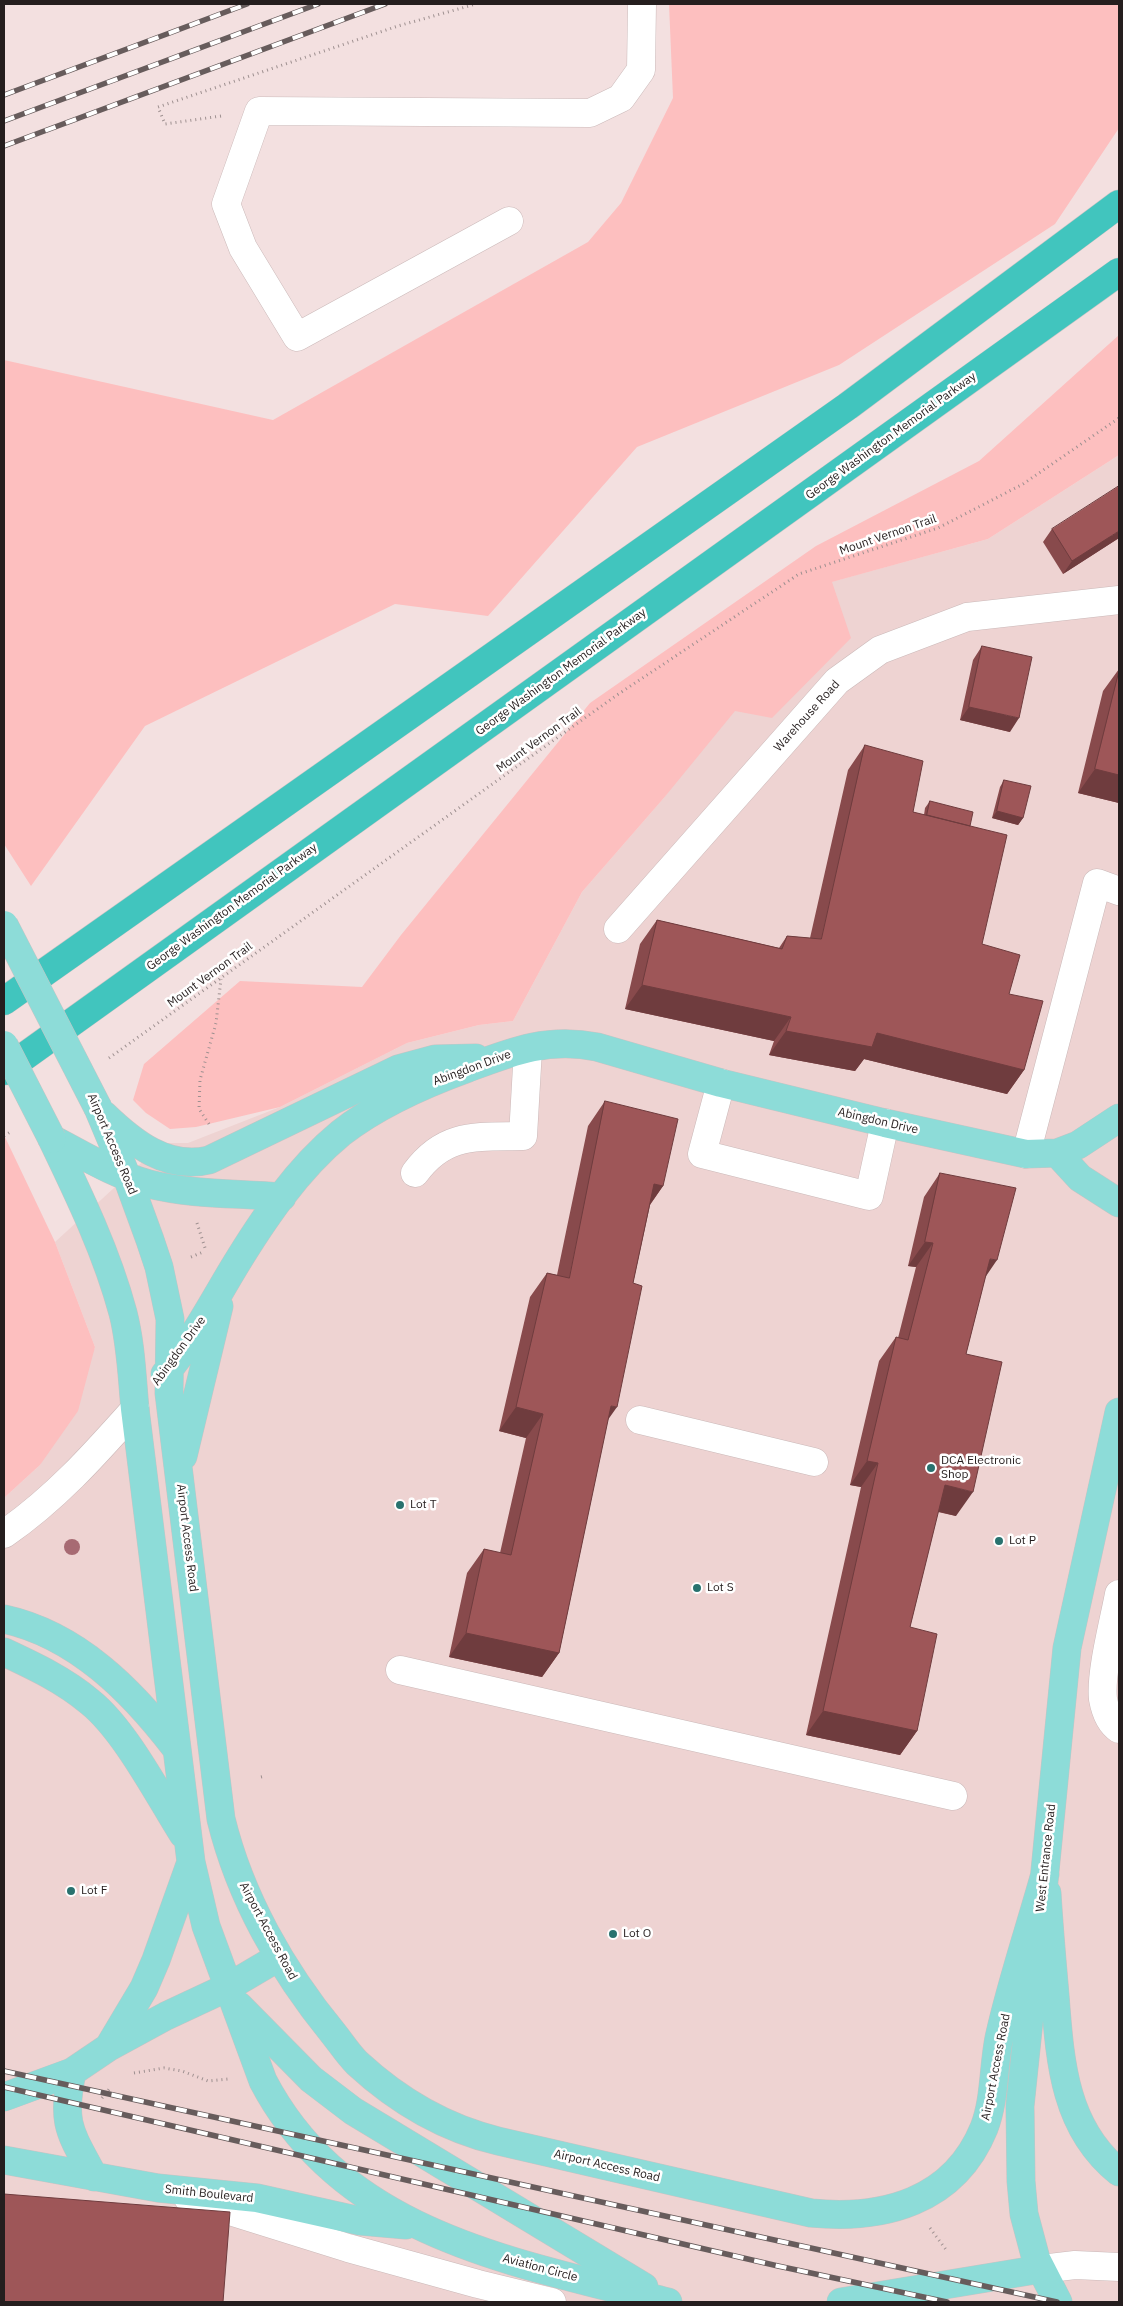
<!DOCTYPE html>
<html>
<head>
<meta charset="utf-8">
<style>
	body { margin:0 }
	#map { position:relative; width:1123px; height:2306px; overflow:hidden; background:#f3e0e0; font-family:"IBM Plex Sans",sans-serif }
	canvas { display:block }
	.frame { position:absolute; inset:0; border:5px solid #251e1e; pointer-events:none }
</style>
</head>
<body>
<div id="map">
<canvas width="1123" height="2306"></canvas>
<div class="frame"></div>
</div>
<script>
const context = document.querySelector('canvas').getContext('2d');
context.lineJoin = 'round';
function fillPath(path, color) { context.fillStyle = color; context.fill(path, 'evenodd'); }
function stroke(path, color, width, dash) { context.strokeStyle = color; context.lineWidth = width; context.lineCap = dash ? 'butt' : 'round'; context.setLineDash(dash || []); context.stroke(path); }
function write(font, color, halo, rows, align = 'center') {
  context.font = font + ' "IBM Plex Sans",sans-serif'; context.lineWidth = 5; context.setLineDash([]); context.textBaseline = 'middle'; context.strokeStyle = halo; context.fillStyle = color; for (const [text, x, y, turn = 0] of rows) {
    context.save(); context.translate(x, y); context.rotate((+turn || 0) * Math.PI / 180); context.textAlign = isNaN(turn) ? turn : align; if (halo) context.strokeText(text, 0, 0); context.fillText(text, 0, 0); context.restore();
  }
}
fillPath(new Path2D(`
	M1119 455V2302H4V1498L40 1465 95 1347 55 1242 163 1143H188L280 1107 407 1043 479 1025 513 1021 582 892 663 799 802 590 988 539Z`), '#eed3d2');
fillPath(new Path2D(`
	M669 4H1119V128L1055 224 839 365 637 447 488 616 395 604 145 726 31 886 4 844V360L273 420 588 242 621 203 673 98Z
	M1119 335V455L988 539 832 582 851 638 772 718 735 711 663 799 582 892 513 1021 479 1025 407 1043 280 1107 196 1127 170 1129 146 1113 133 1100 144 1064 240 981 362 987 401 935 590 703 816 546 979 461Z
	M4 1135 55 1242 95 1347 78 1411 40 1465 4 1498Z`), '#fdbfbf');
const minor = new Path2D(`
	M509 221 297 337 243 248 226 204 259 111 590 113 621 98 641 70 642 4
	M618 929 837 681 880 650 967 617 1119 600
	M721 1083 702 1154 869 1196 885 1123
	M1026 1154 1097 883 1119 891
	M415 1173C445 1132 477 1137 523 1136L528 1049
	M640 1420 814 1462
	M4 1534C55 1499 94 1455 135 1409
	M1119 1594C1114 1621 1100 1673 1103 1699 1105 1710 1110 1723 1119 1729
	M400 1670 953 1796
	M188 2198 348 2248 478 2284 552 2302
	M1041 2269 1075 2265 1119 2267`);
const major = new Path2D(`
	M98 1108 127 1177 150 1240 159 1267 170 1319 169 1393 221 1819C240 1897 282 1971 333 2033 341 2043 348 2054 357 2063 397 2100 444 2128 498 2141L811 2213C883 2220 954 2202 984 2128 995 2100 993 2068 999 2038 1011 1983 1030 1928 1045 1874
	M104 1115C133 1143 167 1170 209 1160L398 1069 435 1059 476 1058
	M52 1139C79 1195 107 1253 123 1313 131 1344 132 1377 135 1409L191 1862 206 1926 263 2081C344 2236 516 2262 668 2302
	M52 1139C83 1155 115 1175 149 1184 192 1195 239 1193 282 1197
	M1057 1153 1080 1178 1119 1203
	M165 1374C192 1342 212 1304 233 1269 262 1221 297 1169 341 1133 378 1104 424 1084 468 1068 513 1051 549 1037 597 1047L721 1083 885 1123 1026 1154 1057 1153 1078 1145 1119 1118
	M183 1456 219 1306
	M4 1619C77 1635 132 1691 175 1747
	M4 1652C34 1666 64 1680 90 1702 125 1730 159 1796 183 1834
	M1043 1891 1067 1648 1119 1412
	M1047 1893C1049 1927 1052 1961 1055 1995 1060 2061 1064 2128 1119 2172
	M1036 1953 1020 2106 1021 2181 1024 2214 1036 2259 1058 2302
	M239 2006 311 2079 353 2111 644 2287
	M110 2045 144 1988 156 1960 191 1862
	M72 2072C61 2124 70 2132 94 2177
	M4 2097 72 2072 109 2047 166 2016 228 1987 279 1957
	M4 2160 158 2188 257 2198 360 2221 406 2225
	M841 2302 1041 2269`);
const highway = new Path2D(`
	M4 1001 848 406 1119 204
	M4 1071 1119 272`);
stroke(minor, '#cbb9b9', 29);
stroke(major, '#c6c4c4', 29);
stroke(highway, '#c6c4c4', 29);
stroke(new Path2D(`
	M221 116 165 124 158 107 398 26 476 4
	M109 1058 617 695 799 574 938 528 1023 484 1119 418
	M209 1124 199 1109 200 1080 216 1023 221 979
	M4 1136 12 1131
	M197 1223 206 1251
	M191 1257 203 1252
	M261 1777 265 1776
	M134 2073 164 2068 182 2071 208 2081 228 2079
	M102 2098 110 2088
	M930 2228 947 2251`), '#9e9090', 3, [1, 4]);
stroke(minor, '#fff', 28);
stroke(major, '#8ddcd8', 28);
stroke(highway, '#41c5be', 28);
const rail = new Path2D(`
	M4 95 247 4
	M4 121 318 4
	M4 146 385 4
	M4 2071 1057 2302
	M4 2087 778 2266 947 2302`);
stroke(rail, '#675c5c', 5.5);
stroke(rail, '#fff', 4, [11]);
const majorBridge = new Path2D(`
	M4 925 98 1108
	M4 1045 52 1139`);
stroke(majorBridge, '#c6c4c4', 29, []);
stroke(majorBridge, '#8ddcd8', 28);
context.fillStyle = '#a76a73';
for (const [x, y] of [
	[72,1547]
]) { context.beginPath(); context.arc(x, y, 8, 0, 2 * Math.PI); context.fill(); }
fillPath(new Path2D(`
	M1052 529 1119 538 1063 574 1043 542Z
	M982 646 1010 732 960 720 973 660Z
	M1119 669V803L1078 793 1103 691Z
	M865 745 913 812 924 815 925 808 930 801 970 826 982 944 1009 994 1024 1070 1007 1094 864 1059 855 1071 769 1055 774 1041 625 1009 640 944 657 920 779 948 787 936 810 938 848 770Z
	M1004 780 1023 818 1018 825 992 818 1000 787Z
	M605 1101 663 1186 650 1205 633 1283 608 1419 559 1653 542 1677 449 1657 467 1573 484 1549 500 1553 526 1438 499 1431 530 1297 547 1273 557 1275 588 1126Z
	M940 1173 985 1278 966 1354 956 1516 938 1512 910 1627 917 1731 900 1755 806 1735 861 1487 850 1485 879 1361 896 1337 898 1338 916 1267 908 1266 924 1197Z`), '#884a4c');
fillPath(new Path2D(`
	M1119 531V538L1063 574 1072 561Z
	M969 707 1019 718 1010 732 960 720Z
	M1095 769 1119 775V803L1078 793Z
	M997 811 1023 818 1018 825 992 818Z
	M642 985 791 1017 774 1041 625 1009Z
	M786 1031 877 1033 1024 1070 1007 1094 864 1059 855 1071 769 1055Z
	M654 1184 663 1186 646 1210Z
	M925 1242 933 1243 916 1267 908 1266Z
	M990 1259 997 1260 980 1285Z
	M611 1406 617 1407 600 1431Z
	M516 1407 543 1414 526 1438 499 1431Z
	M867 1461 878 1463 861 1487 850 1485Z
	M945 1485 973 1492 956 1516 928 1509Z
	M466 1633 559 1653 542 1677 449 1657Z
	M823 1711 917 1731 900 1755 806 1735Z`), '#6f3c3e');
const building = new Path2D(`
	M1119 486V531L1072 561 1052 529Z
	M982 646 1032 657 1019 718 969 707Z
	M1119 671V775L1095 769Z
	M865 745 923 761 913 812 1007 835 982 944 1020 955 1009 994 1043 1001 1024 1070 877 1033 872 1047 786 1031 791 1017 642 985 657 920 782 949 787 936 821 939Z
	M1004 780 1031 786 1023 818 997 811Z
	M930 801 973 812 970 826 927 815Z
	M605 1101 678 1119 663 1186 654 1184 633 1283 642 1286 617 1407 611 1406 559 1653 466 1633 484 1549 511 1555 543 1414 516 1407 547 1273 569 1278Z
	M940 1173 1016 1188 997 1260 990 1259 966 1354 1002 1362 973 1492 945 1485 910 1627 937 1634 917 1731 823 1711 878 1463 867 1461 896 1337 908 1340 933 1243 925 1242Z
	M4 2194 230 2212 223 2302H4Z`);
fillPath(building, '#9e5658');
stroke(building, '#6f3c3e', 1);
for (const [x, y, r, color] of [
	[931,1468,5,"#29726f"],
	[400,1505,5,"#29726f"],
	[999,1541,5,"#29726f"],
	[697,1588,5,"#29726f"],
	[71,1891,5,"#29726f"],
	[613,1934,5,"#29726f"]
]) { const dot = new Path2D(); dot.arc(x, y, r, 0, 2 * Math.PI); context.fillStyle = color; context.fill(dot); stroke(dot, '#fff', 2); }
write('12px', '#251e1e', '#fff', [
	["George Washington Memorial Parkway",891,436,-36],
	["Mount Vernon Trail",888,535,-19],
	["George Washington Memorial Parkway",561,672,-36],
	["Warehouse Road",807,716,-48],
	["Mount Vernon Trail",539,740,-36],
	["George Washington Memorial Parkway",232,907,-36],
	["Mount Vernon Trail",210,975,-36],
	["Abingdon Drive",472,1068,-20],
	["Abingdon Drive",878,1121,13],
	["Airport Access Road",112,1144,67],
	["Abingdon Drive",179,1351,-54],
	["Airport Access Road",187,1538,83],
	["West Entrance Road",1046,1858,-84],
	["Airport Access Road",268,1931,62],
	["Airport Access Road",996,2067,-79],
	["Airport Access Road",607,2166,13],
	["Smith Boulevard",209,2194,6],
	["Aviation Circle",540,2268,15]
]);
write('12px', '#251e1e', '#fff', [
	["DCA Electronic",941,1461],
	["Shop",941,1475],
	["Lot T",410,1505],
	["Lot P",1009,1541],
	["Lot S",707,1588],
	["Lot F",81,1891],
	["Lot O",623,1934]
], 'left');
</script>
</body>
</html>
